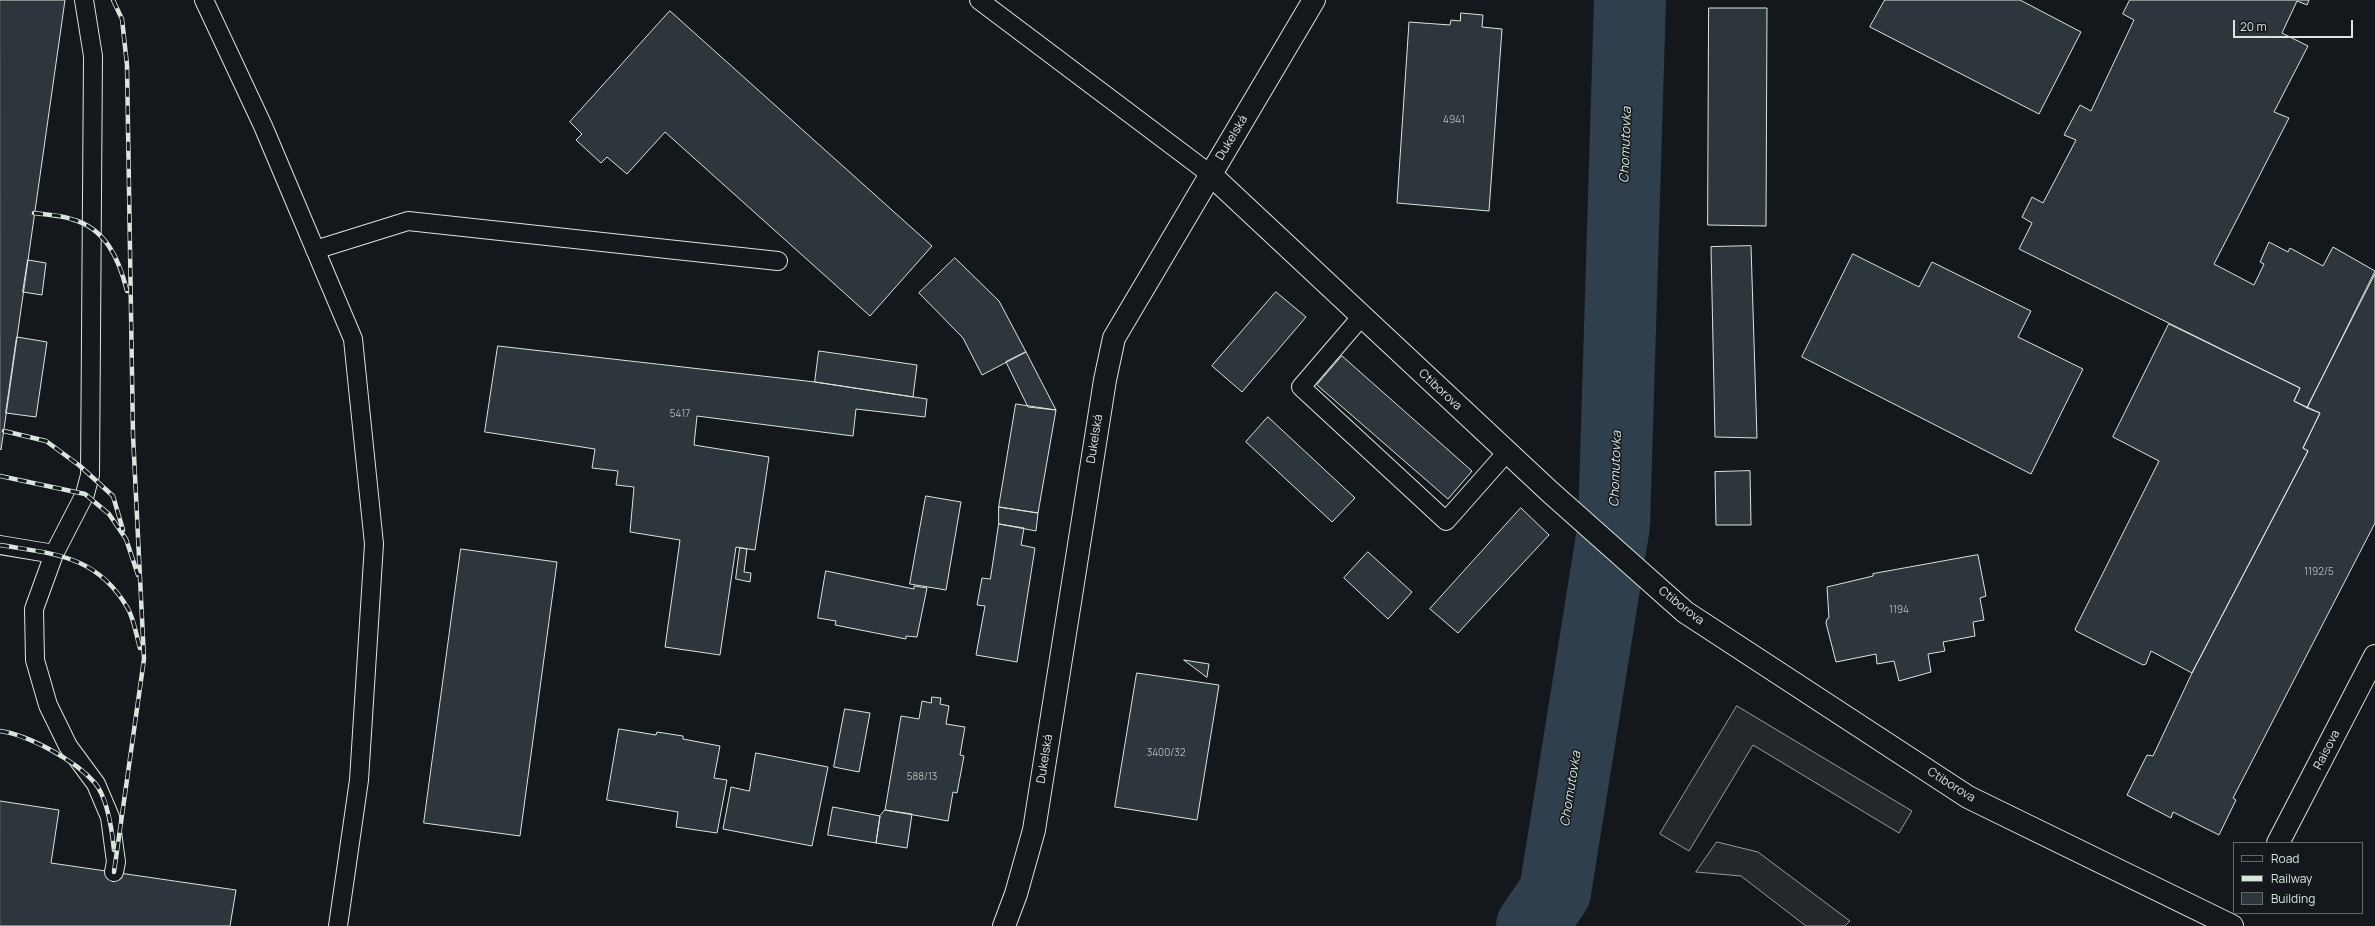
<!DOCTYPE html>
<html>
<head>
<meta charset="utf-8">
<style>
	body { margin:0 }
	#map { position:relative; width:2375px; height:926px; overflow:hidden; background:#14181c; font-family:Manrope,sans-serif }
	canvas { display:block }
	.legend { position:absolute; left:2233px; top:842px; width:130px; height:72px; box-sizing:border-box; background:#14181c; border:1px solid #626a69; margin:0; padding:5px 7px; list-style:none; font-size:12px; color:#d8e6dc }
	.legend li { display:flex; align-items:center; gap:8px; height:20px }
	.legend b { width:20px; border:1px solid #626a69 }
	.scale { position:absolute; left:2233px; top:20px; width:120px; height:18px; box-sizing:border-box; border:2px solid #d8e6dc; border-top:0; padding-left:5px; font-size:12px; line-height:14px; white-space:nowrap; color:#d8e6dc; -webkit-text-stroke:3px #14181c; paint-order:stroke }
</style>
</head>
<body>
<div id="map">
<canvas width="2375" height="926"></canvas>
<ul class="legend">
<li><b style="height:5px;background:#14181c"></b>Road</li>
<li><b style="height:5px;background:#d8e6dc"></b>Railway</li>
<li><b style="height:11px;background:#2c363c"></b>Building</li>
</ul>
<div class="scale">20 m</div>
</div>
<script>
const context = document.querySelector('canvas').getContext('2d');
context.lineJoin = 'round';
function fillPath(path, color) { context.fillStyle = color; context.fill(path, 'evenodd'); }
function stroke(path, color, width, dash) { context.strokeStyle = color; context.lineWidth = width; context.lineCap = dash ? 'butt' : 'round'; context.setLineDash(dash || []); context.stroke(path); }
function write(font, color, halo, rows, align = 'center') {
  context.font = font + ' Manrope,sans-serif'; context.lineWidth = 3; context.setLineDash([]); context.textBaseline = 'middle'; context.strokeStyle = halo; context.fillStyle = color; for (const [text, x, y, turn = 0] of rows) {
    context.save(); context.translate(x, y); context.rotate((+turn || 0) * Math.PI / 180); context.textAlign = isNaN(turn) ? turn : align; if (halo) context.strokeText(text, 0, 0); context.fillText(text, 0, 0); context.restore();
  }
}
const parking = new Path2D(`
	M1737 706 1912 811 1899 833 1753 745 1689 851 1660 834Z
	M1717 842 1758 852 1850 921 1845 926H1806L1741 876 1696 872Z`);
fillPath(parking, '#24282b');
stroke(parking, '#939e99', 1);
stroke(new Path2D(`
	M1532 926 1555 892 1614 525 1630 0`), '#2f3f4d', 72);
const building = new Path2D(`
	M0 0H65L1 450 0 449Z
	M1885 0H2020L2081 32 2039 114 1870 27Z
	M2130 0H2309L2307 5 2297 1 2282 33 2308 46 2274 112 2289 118 2214 264 2254 285 2264 264 2260 262 2269 242 2288 252 2290 248 2323 266 2333 247 2375 271 2307 408 2294 401 2300 388 2019 249 2032 223 2022 217 2032 197 2043 203 2076 140 2064 135 2080 105 2091 111 2134 20 2123 14Z
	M1709 8H1767L1766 226 1708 225Z
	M670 11 932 246 870 316 665 132 627 174 607 157 601 163 576 140 582 134 570 122Z
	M1461 13 1483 15 1482 27 1502 29 1489 211 1397 203 1409 22 1450 25 1451 20 1460 21Z
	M1751 246 1757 438 1715 437 1711 247Z
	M1853 254 1919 287 1932 262 2031 311 2018 337 2083 369 2031 474 1802 357Z
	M955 258 999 301 1026 352 982 375 963 338 919 293Z
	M28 260 46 263 42 295 23 292Z
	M2375 274V523L2233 798 2236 800 2219 835 2173 812 2171 818 2127 795 2147 755 2153 756 2192 673 2308 451 2303 448 2320 413 2307 408Z
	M1276 292 1306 317 1242 392 1212 366Z
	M2169 324 2300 388 2294 401 2320 413 2303 448 2308 451 2192 673 2151 651 2146 664 2143 665 2076 631 2075 629 2159 461 2113 437Z
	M17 337 47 342 36 417 6 413Z
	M498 346 815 382 927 399 925 417 856 409 853 436 697 416 694 445 769 457 755 550 736 547 720 655 665 647 680 540 630 532 634 487 616 485 618 471 592 468 595 449 485 432Z
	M819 351 917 365 913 397 815 382Z
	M1026 352 1056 410 1028 407 1006 362Z
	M1342 356 1472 471 1448 499 1317 385Z
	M1016 404 1056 410 1038 513 999 507Z
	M1268 417 1355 498 1332 522 1246 442Z
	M1750 471 1751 525H1716L1715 472Z
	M926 496 961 502 946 590 910 584Z
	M999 507 1038 513 1036 531 999 524Z
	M1521 508 1549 535 1458 633 1430 609Z
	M999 524 1024 528 1021 545 1035 548 1017 662 976 655 985 606 977 605 982 578 990 579Z
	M740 548 747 549 744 572 751 573 750 582 736 579Z
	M461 549 557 562 520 836 424 823Z
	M1368 552 1412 592 1388 619 1344 578Z
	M1978 555 1986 596 1980 598 1984 620 1973 622 1975 636 1943 642 1945 651 1928 654 1931 672 1899 681 1894 661 1877 664 1876 654 1836 662 1826 623 1827 619 1829 618 1827 587 1873 576V574Z
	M826 571 914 589V586L927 588 917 637 906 636V639L835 625 836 621 818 618Z
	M1184 660 1209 664 1207 677Z
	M1137 673 1219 685 1197 820 1115 807Z
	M932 697 941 698 940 704 949 706 946 724 965 727 960 755 964 756 957 793 953 792 948 821 885 810 901 716 919 719 922 701 931 703Z
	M845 709 870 713 859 772 834 767Z
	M619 729 656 735 657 732 683 736V739L720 746 714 778 727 780 717 833 676 827 678 812 607 800Z
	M756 753 828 767 812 846 723 829 731 787 749 791Z
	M0 801 59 810 51 863 236 890 230 926H0Z
	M833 807 880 816 876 843 828 835Z
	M885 810 912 814 907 848 876 843 880 816Z`);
fillPath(building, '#2c363c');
stroke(building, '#d8e6dc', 1);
const lane = new Path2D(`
	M84 0 93 56 90 475 85 494 54 554 34 609 35 660 48 705 68 746 96 784 110 817 116 862 114 872
	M204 0 263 126 353 339 374 544 359 780 338 926
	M979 0 1210 174
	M315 250 408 221 778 261
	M1362 316 1301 387 1446 521 1507 452
	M0 545 54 554`);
const street = new Path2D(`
	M1210 174 1549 491 1685 612 1968 797 2232 926
	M2278 843 2375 656`);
const secondary = new Path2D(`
	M1004 926 1016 894 1034 830 1105 380 1114 338 1314 0`);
stroke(lane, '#d8e6dc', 20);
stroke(street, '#d8e6dc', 24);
stroke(secondary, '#d8e6dc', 24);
stroke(lane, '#14181c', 18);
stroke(street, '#14181c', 22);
stroke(secondary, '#14181c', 22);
const rail = new Path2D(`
	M113 0 122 19 127 65 133 435 144 659 114 872
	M34 213C47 215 60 215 71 219 106 228 119 259 127 291
	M4 431 46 441 80 466 113 496 123 530
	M0 476 85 494 109 514 126 539 138 575
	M0 545C54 554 96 555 127 607 134 618 136 635 140 648
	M0 731C29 735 76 761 95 783 108 799 112 830 114 850`);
stroke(rail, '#d8e6dc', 4.5);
stroke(rail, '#14181c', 3, [9]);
write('10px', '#adbab4', null, [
	["4941",1454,120],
	["5417",680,414],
	["1192/5",2319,572],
	["1194",1899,610],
	["3400/32",1166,753],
	["588/13",922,777]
]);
write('12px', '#d8e6dc', '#14181c', [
	["Dukelská",1232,138,-59],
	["Ctiborova",1440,390,43],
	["Dukelská",1095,439,-81],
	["Ctiborova",1681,606,38],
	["Raisova",2327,750,-63],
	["Dukelská",1045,759,-81],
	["Ctiborova",1951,785,32]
]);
write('italic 13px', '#d8e6dc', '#14181c', [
	["Chomutovka",1626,145,-88],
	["Chomutovka",1616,469,-88],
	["Chomutovka",1571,789,-81]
]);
</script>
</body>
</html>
